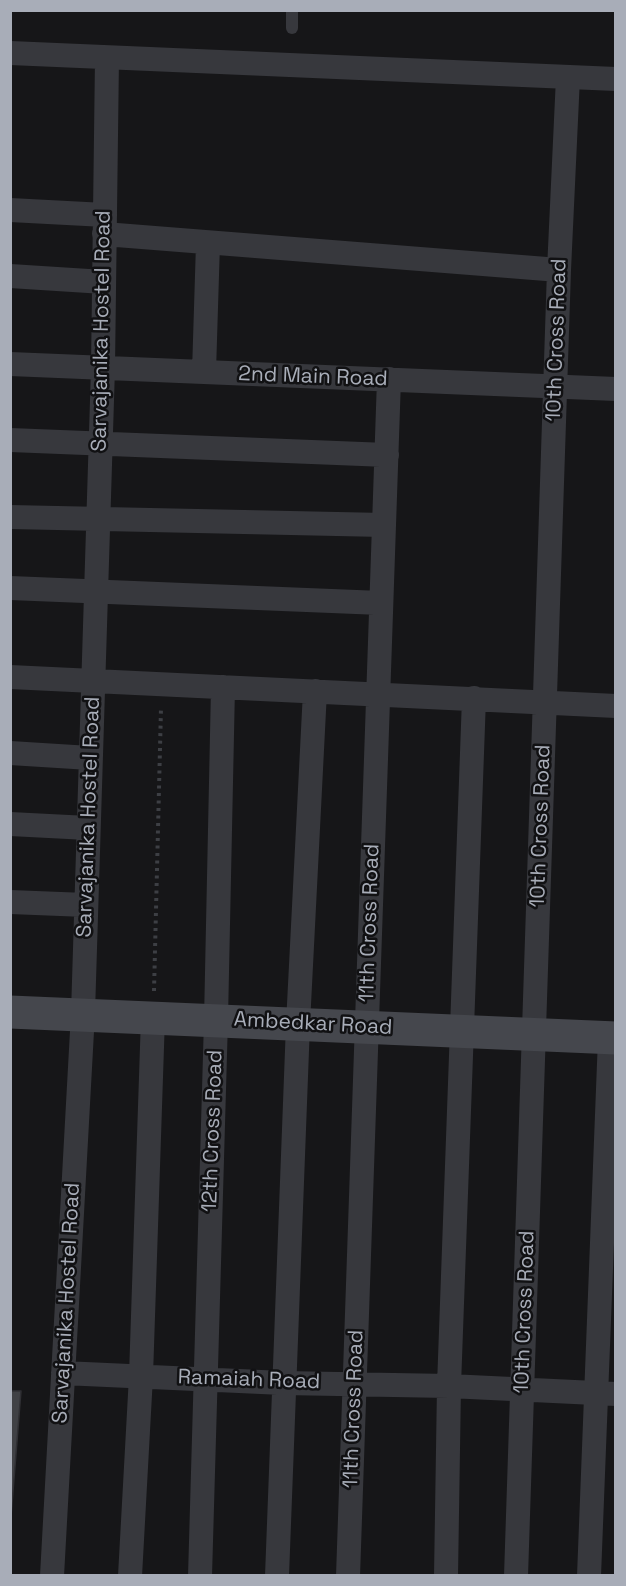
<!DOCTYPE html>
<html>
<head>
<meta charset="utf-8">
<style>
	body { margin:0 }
	#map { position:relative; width:626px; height:1586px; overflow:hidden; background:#161618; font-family:"Space Grotesk",sans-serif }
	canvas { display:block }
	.frame { position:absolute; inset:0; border:12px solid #a8adb8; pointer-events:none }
</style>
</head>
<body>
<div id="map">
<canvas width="626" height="1586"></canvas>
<div class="frame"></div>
</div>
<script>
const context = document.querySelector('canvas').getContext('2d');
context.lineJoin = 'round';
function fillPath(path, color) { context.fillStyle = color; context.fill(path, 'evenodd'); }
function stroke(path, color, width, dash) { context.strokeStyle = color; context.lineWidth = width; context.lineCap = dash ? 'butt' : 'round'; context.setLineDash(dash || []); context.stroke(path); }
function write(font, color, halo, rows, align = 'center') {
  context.font = font + ' "Space Grotesk",sans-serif'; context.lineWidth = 5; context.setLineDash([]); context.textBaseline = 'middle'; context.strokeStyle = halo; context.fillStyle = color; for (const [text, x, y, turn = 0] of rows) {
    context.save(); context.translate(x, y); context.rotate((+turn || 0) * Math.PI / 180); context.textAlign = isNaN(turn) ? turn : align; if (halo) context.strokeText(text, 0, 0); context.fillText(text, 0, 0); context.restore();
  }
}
const building = new Path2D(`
	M10 1391H21L10 1529Z`);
fillPath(building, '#404145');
stroke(building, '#303034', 1.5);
stroke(new Path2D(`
	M154 991 161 708`), '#3d3f44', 4, [3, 4.5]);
stroke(new Path2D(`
	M292 28V10`), '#37383d', 12);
stroke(new Path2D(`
	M10 53 616 79
	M10 210 105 215
	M104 234 559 270
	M10 276 104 282
	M10 364 616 389
	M204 372 208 243
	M10 440 387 455
	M10 517 384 525
	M10 588 381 603
	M10 677 616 706
	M10 753 90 758
	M10 824 88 828
	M10 902 86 905
	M63 1373 283 1383 449 1386 616 1394
	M52 1576 83 1013 103 368 107 58
	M130 1576 141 1376 153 1017
	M200 1576 216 1020 223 687
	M277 1576 298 1024 315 691
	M348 1576 389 379
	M446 1576 449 1386 474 698
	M516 1576 559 270 568 77
	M589 1576 610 1038`), '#37383d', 24);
stroke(new Path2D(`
	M10 1012 616 1038`), '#45474d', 33);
write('21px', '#a8adb8', '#111113', [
	["Sarvajanika Hostel Road",102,331,-89],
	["10th Cross Road",557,340,-88],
	["2nd Main Road",313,377,2],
	["Sarvajanika Hostel Road",89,817,-88],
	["10th Cross Road",541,826,-88],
	["11th Cross Road",370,923,-88],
	["Ambedkar Road",313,1024,3],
	["12th Cross Road",213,1131,-88],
	["Sarvajanika Hostel Road",67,1303,-87],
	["10th Cross Road",525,1312,-88],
	["Ramaiah Road",249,1380,2],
	["11th Cross Road",354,1409,-88]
]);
</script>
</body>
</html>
